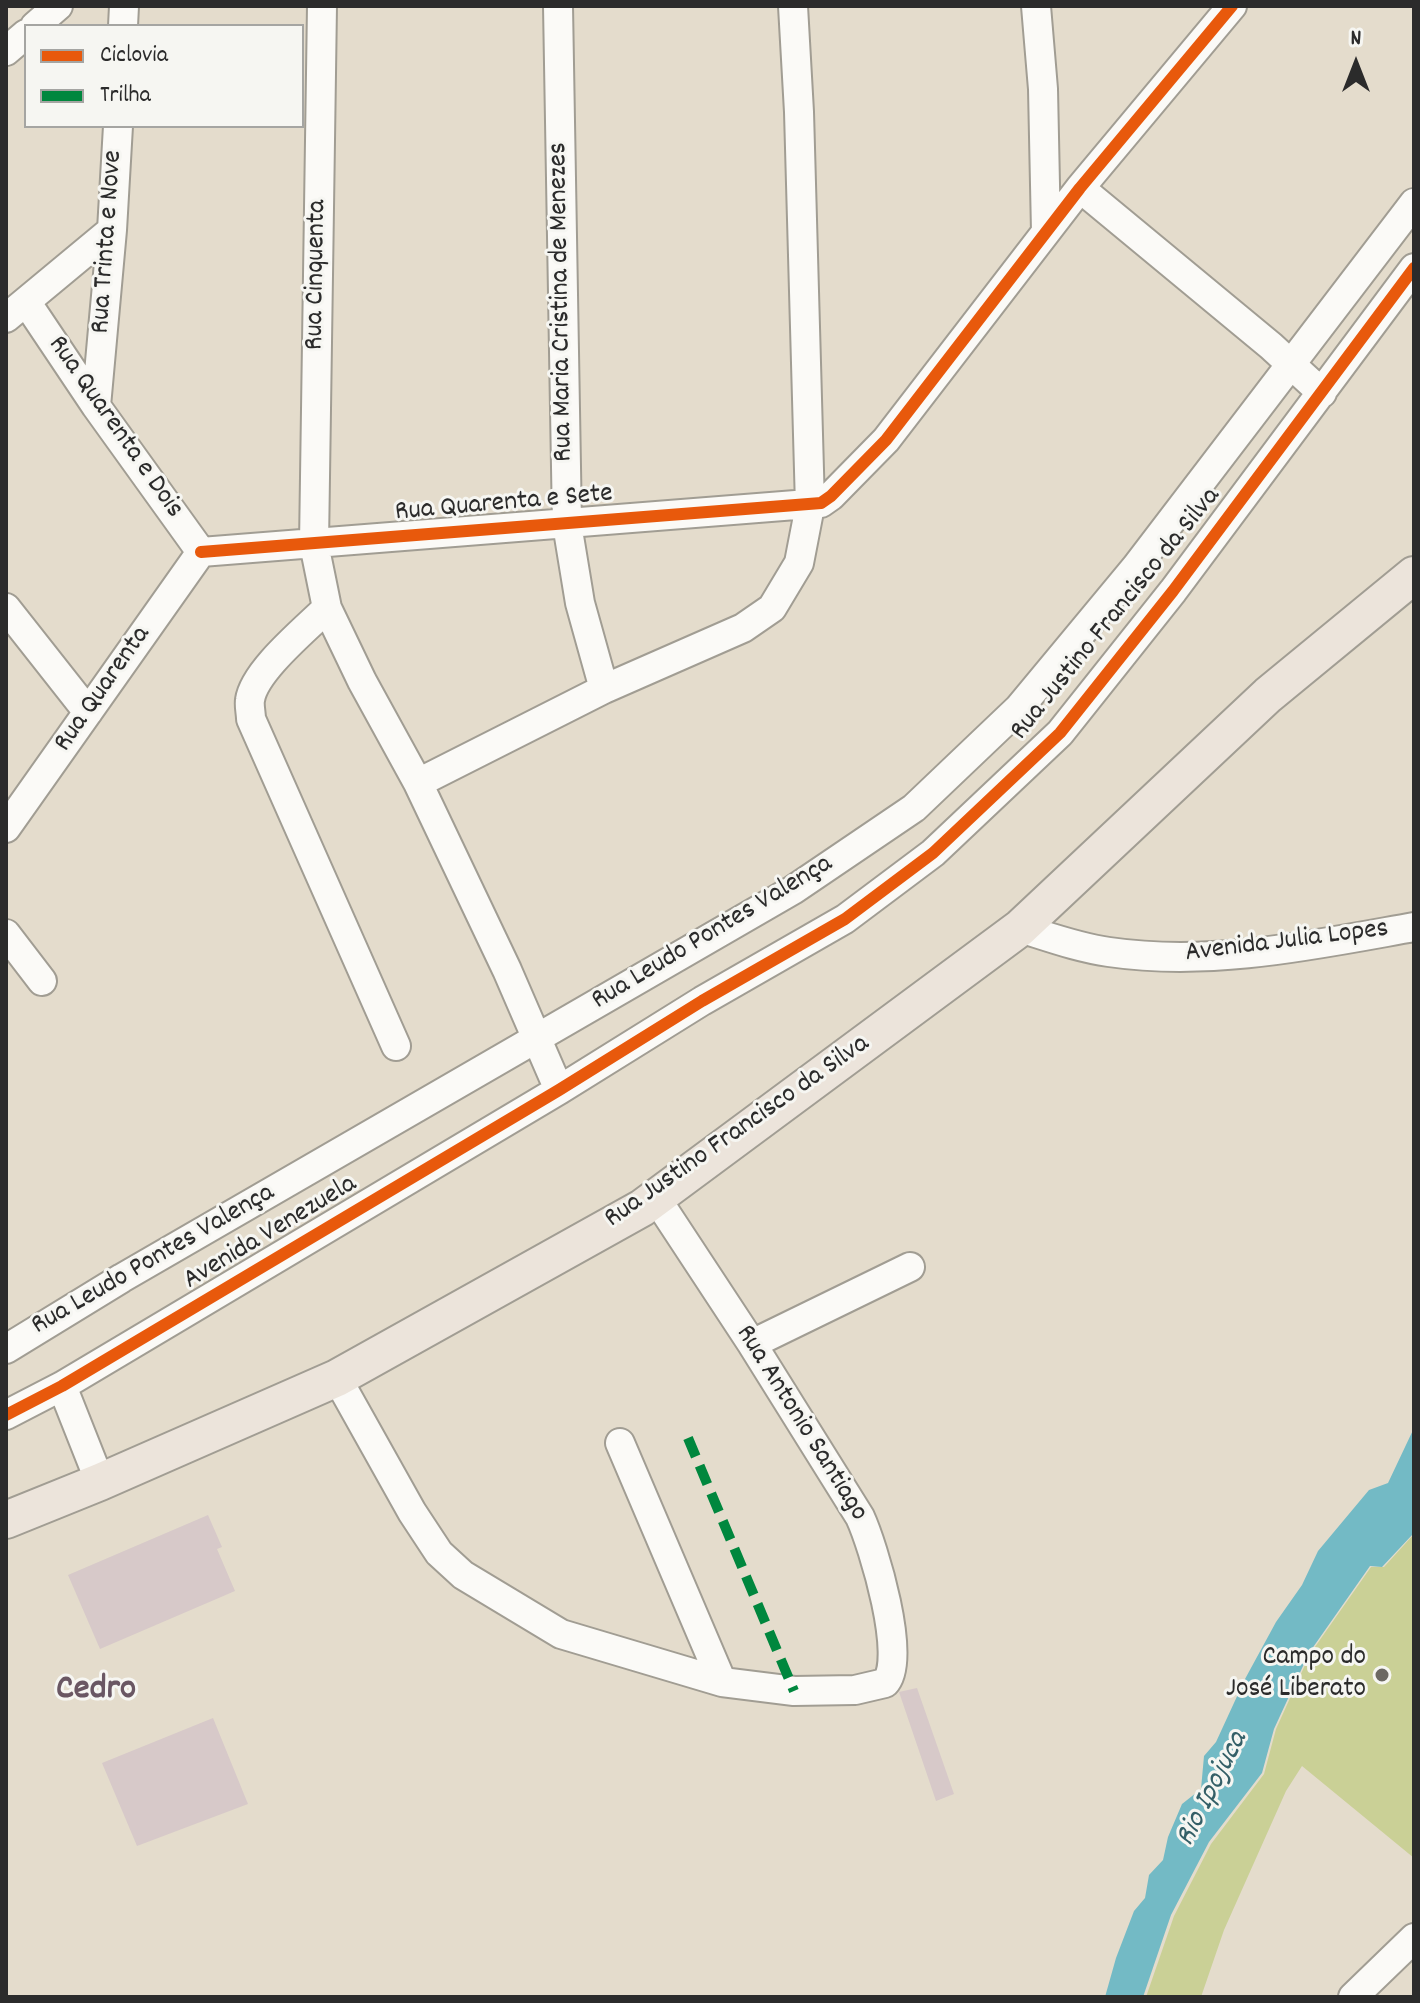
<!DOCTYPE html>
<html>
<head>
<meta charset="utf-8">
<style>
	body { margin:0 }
	#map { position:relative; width:1420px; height:2003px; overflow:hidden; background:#e4dccc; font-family:Dekko,sans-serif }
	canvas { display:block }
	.frame { position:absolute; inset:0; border:8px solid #2b2b2b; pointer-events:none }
	.legend { position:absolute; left:24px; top:24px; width:280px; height:104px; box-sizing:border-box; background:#f6f6f2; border:2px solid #a5a5a2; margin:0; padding:10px 14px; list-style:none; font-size:24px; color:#2b2b2b }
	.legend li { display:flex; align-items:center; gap:16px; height:40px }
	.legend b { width:40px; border:2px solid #a5a5a2 }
	.north { position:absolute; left:1316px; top:24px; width:80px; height:80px; -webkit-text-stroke:6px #f6f6f2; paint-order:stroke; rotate:0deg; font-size:22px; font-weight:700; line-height:32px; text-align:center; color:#2b2b2b }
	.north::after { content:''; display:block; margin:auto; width:28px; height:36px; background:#2b2b2b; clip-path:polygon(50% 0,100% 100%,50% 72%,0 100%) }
</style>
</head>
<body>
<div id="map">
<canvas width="1420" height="2003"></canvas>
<div class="frame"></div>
<ul class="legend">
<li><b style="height:10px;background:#e8590c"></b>Ciclovia</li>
<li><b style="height:10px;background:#00873e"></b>Trilha</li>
</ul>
<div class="north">N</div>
</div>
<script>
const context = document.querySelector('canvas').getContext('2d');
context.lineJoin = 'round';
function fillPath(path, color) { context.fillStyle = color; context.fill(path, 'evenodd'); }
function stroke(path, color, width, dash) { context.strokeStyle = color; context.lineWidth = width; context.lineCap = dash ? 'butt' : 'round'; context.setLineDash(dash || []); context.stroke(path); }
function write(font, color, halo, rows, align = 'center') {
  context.font = font + ' Dekko,sans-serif'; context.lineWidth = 6; context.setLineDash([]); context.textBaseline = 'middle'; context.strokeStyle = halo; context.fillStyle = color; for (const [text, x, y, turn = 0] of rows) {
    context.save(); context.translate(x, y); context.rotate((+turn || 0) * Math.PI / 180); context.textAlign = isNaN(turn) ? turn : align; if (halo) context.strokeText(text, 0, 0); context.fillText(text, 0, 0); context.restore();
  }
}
fillPath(new Path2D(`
	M1414 1534V1858L1302 1766 1286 1791 1224 1930 1201 1997H1146L1174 1916 1211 1844 1264 1774 1276 1729 1310 1654 1371 1567H1384Z`), '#cad096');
fillPath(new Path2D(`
	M1414 1428 1413 1534 1382 1567 1370 1566 1309 1653 1274 1729 1262 1773 1209 1842 1171 1915 1143 1997H1105L1116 1958 1134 1911 1145 1898 1149 1875 1163 1860 1168 1837 1182 1804 1201 1789 1204 1756 1216 1742 1245 1679 1276 1622 1302 1585 1318 1551 1369 1490 1388 1483Z`), '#73bac5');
fillPath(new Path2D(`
	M208 1515 222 1547 217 1549 235 1591 100 1649 68 1575Z
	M917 1688 954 1794 936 1801 899 1692Z
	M213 1718 248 1804 137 1846 102 1763Z`), '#d7c9c9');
const minor = new Path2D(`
	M322 6 314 544 327 608C306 629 254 671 250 700 249 706 251 713 251 719L396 1046
	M558 6 567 524 580 603 604 689
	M1036 6 1043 89 1046 232
	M35 26 58 6
	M123 26 124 6
	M6 51 26 34
	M1080 188 1271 346 1322 393
	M27 303 96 406 201 552
	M6 318 112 230
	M96 406 112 230 118 126
	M201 552 821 503 831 496 886 440 1080 188 1232 6
	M6 608 88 712
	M327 608 362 681 418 783 507 970 559 1090
	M418 783 604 689 743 628 772 608 799 563 810 506 799 112 793 6
	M6 828 201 552
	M1020 928C1049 937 1079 948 1109 952 1211 967 1313 945 1414 927
	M6 934 42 981
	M752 1344 910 1267
	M6 1349 122 1278 793 890 914 808 1019 708 1136 567 1414 203
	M337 1378 412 1512 439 1553 463 1575 561 1634 722 1682 794 1691 855 1690 885 1683C908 1660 873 1545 860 1517L752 1344 656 1198
	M62 1386 100 1482
	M6 1415 62 1386 559 1090 702 1001 845 919 933 853 1060 733 1173 591 1414 268
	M620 1443 722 1682
	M1353 1997 1414 1938`);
const major = new Path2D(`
	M6 1520 100 1482 337 1378 642 1208 1020 928 1268 695 1414 575`);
stroke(minor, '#a19d93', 32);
stroke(major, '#a19d93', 40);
stroke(minor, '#fbfaf7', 28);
stroke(major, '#ece4db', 36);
stroke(new Path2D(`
	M688 1438 794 1691`), '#00873e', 10, [20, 10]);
stroke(new Path2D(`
	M201 552 821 503 831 496 886 440 1080 188 1232 6
	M6 1415 62 1386 559 1090 702 1001 845 919 933 853 1060 733 1173 591 1414 268`), '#e8590c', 12);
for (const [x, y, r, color] of [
	[1382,1675,8,"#6c6963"]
]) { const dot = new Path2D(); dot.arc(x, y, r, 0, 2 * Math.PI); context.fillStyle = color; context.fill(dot); stroke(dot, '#f6f6f2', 3); }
write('28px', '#2b2b2b', '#f6f6f2', [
	["Rua Trinta e Nove",109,242,-86],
	["Rua Cinquenta",318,275,-89],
	["Rua Maria Cristina de Menezes",563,302,-91],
	["Rua Quarenta e Dois",114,428,55],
	["Rua Quarenta e Sete",504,505,-5],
	["Rua Justino Francisco da Silva",1117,615,-51],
	["Rua Quarenta",104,690,-55],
	["Rua Leudo Pontes Valença",713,934,-31],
	["Avenida Julia Lopes",1287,943,-7],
	["Rua Justino Francisco da Silva",738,1133,-35],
	["Avenida Venezuela",271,1234,-31],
	["Rua Leudo Pontes Valença",154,1261,-30],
	["Rua Antonio Santiago",800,1424,58]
]);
write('28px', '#2b2b2b', '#f6f6f2', [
	["Campo do",1366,1659],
	["José Liberato",1366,1691]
], 'right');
write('italic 30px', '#345f67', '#f6f6f2', [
	["Rio Ipojuca",1214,1790,-63]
]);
write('bold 36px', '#6a5763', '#f6f6f2', [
	["Cedro",96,1692]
]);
</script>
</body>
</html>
